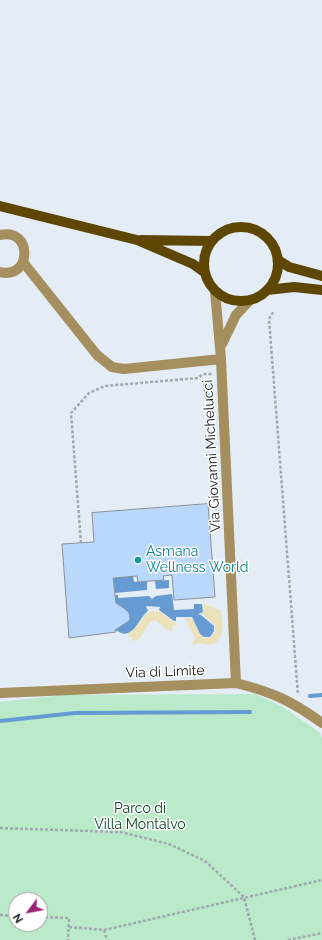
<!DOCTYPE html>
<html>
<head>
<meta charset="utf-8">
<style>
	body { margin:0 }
	#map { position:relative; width:322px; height:940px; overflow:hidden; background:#e4ecf5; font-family:Raleway,sans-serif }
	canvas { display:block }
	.north { position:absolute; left:8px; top:892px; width:40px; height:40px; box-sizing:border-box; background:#fff; border:1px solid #a2a3a4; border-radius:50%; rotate:238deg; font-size:11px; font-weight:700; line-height:16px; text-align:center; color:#16181b }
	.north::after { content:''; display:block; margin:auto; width:14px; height:18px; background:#9c2179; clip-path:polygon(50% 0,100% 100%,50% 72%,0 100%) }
</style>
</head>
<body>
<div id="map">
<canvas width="322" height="940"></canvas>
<div class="north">N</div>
</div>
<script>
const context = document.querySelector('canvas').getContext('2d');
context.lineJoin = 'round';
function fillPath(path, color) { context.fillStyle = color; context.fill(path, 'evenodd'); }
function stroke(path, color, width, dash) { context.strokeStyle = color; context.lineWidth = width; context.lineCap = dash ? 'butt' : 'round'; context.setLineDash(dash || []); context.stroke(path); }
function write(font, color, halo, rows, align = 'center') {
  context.font = font + ' Raleway,sans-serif'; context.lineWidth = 3; context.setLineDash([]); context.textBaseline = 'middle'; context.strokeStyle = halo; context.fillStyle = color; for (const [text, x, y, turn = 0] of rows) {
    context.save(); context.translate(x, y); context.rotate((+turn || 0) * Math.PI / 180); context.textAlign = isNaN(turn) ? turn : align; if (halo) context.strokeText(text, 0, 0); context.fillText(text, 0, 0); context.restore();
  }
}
fillPath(new Path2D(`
	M255 694 283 707 319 732 322 737V940H0V702L63 695ZM16 900H40V924H16Z`), '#baeac9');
fillPath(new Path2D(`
	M203 603 220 610C226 628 223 651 198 643L195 645 192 642 195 639 185 617 194 620C198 629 198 639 210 638L215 632V625L201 613H204Z
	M152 611 161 612 173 622H176L177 626H172L173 631C163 631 162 623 154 620 143 625 145 640 132 641V637H129L128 634C139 629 140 615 152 611Z`), '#ebe2bc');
fillPath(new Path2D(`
	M133 576 134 582 147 581V590L115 593 113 578Z
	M169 580V588L156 589 155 581Z
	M172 594 174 610 194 609V604H202L203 612 198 614 201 615 214 626V631L210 637H204L200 634 192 617H176V621H174L159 610 160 607 146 606 148 611C138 619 137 632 124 634L115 630 128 621 130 618 125 609 116 603 115 595H118V598L149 596 152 599 156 596Z`), '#659bd2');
stroke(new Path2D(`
	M310 696 322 695
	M0 721 75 713 250 712`), '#659bd2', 4);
const building = new Path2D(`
	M204 383H212L213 398H206Z
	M208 504 215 597 174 600 172 575 163 576 164 580 138 582 137 576 113 578 116 603 125 609 129 613 130 618 129 621 115 630 116 632 69 638 62 544 94 542 92 513Z`);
fillPath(building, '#bad8fc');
stroke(building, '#8a919a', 1);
stroke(new Path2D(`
	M273 312 269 319 298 695
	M81 543 71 413 89 393 105 386 198 378 203 374H212
	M0 828 121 832 169 844 205 861 244 897 255 940
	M0 915 16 916
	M40 917 69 918 68 940
	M69 927 104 930 322 880
	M104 930 107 940
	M288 940 322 933`), '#a2a8af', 2.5, [3, 2]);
stroke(new Path2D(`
	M0 235C33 227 32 280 0 272
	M23 262 97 355 112 367 124 369 221 359
	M215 291 221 359 236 683
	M222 344 236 315 249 301
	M0 693 236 683C272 692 292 701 322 723`), '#a58f5e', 10);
stroke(new Path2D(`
	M0 206 137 240 193 264 204 272
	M204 264a37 37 0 1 1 74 0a37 37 0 1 1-74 0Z
	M141 240 211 241
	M278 260 289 267 322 276
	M267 290 294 287 322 290`), '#5e4604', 10);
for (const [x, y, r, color] of [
	[138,560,4,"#0f9aa8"]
]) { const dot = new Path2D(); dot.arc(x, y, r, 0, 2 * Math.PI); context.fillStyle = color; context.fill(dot); stroke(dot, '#fff', 1.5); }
write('14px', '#16181b', '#fff', [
	["Via Giovanni Michelucci",212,456,-93],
	["Via di Limite",165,672,-2]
]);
write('14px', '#0d838f', '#fff', [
	["Asmana",146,552],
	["Wellness World",146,568]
], 'left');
write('14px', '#0c4526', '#fff', [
	["Parco di",140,809],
	["Villa Montalvo",140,825]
]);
</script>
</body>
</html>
